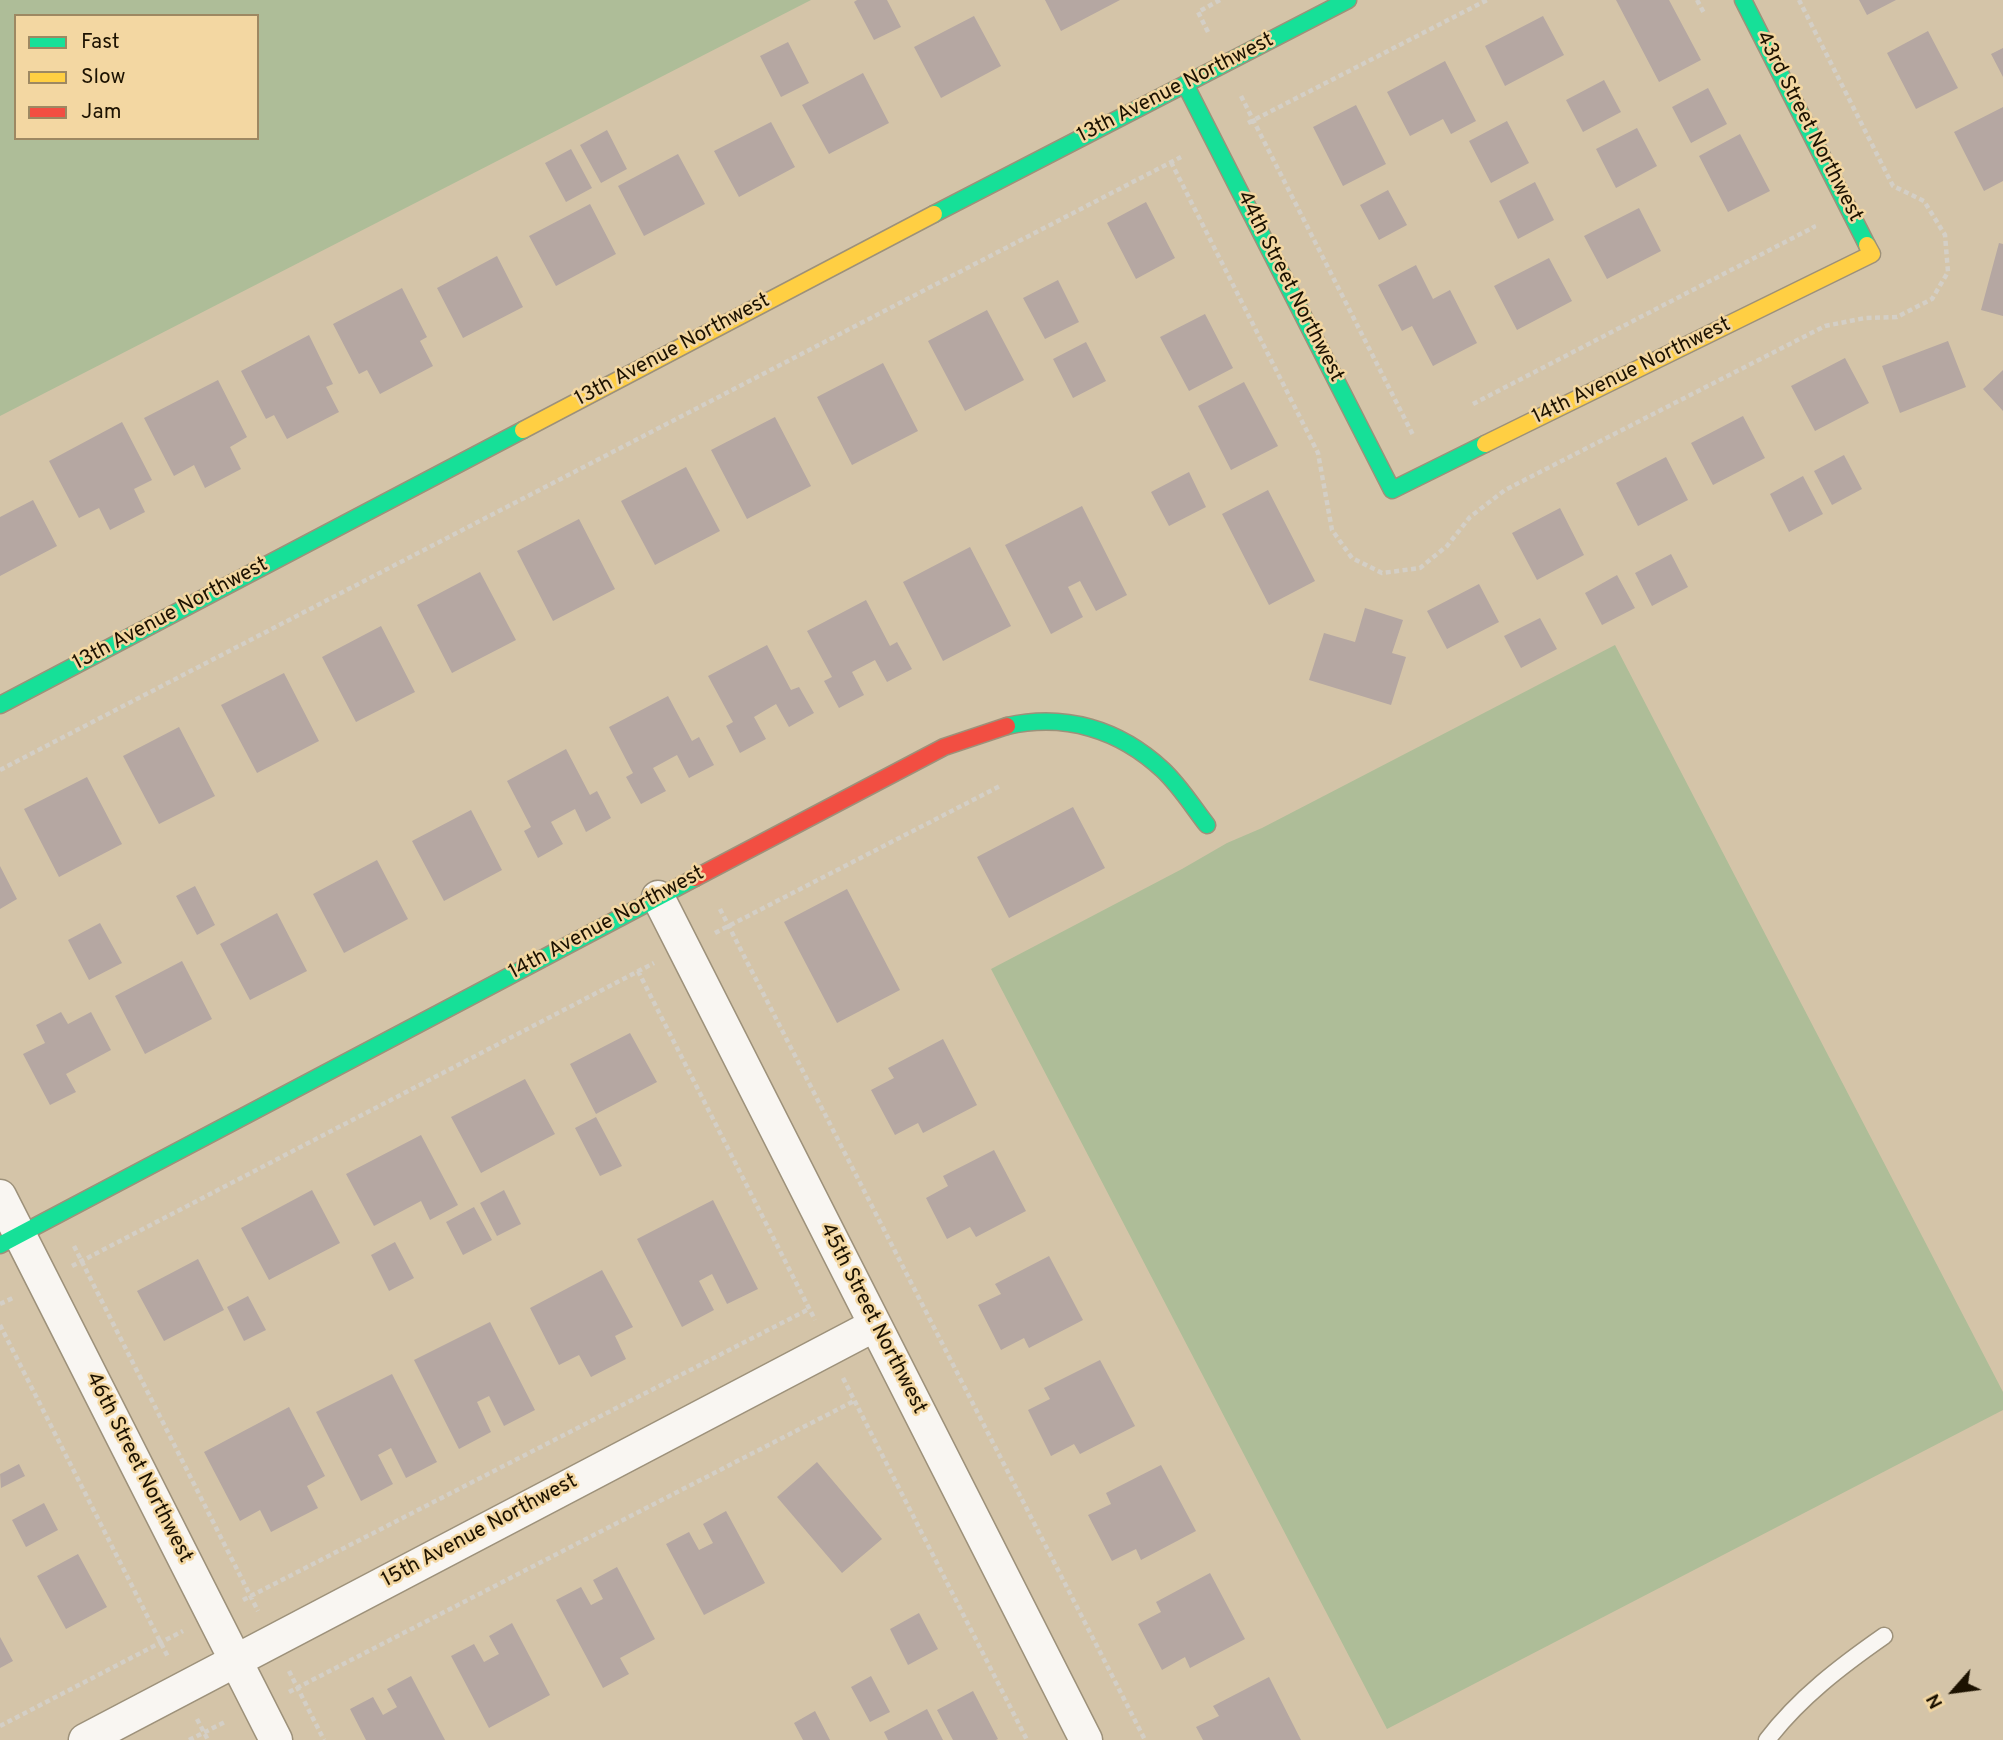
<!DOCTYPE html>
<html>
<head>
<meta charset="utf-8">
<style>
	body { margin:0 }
	#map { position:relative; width:2003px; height:1740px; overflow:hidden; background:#d4c4a8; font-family:Overpass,sans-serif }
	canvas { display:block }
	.legend { position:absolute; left:14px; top:14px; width:245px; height:126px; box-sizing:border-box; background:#f3d7a2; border:2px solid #9d8862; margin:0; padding:9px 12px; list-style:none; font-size:21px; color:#1c1201 }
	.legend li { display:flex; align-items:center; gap:14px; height:35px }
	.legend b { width:35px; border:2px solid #9d8862 }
	.north { position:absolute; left:1919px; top:1656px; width:70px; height:70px; -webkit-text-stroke:5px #f3d7a2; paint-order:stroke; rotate:242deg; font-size:19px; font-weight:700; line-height:28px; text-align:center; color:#1c1201 }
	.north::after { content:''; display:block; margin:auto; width:24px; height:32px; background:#1c1201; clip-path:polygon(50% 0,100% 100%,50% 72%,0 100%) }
</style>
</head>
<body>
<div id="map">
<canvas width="2003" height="1740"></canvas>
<ul class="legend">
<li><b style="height:9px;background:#16e098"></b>Fast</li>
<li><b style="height:9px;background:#ffcf43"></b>Slow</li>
<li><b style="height:9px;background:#f24e42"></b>Jam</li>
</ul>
<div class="north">N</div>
</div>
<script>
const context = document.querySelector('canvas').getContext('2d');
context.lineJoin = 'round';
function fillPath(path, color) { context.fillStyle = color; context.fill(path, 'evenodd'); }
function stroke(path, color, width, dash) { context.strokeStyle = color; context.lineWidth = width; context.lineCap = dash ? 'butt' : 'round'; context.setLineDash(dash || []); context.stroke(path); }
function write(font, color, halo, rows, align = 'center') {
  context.font = font + ' Overpass,sans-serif'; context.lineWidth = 5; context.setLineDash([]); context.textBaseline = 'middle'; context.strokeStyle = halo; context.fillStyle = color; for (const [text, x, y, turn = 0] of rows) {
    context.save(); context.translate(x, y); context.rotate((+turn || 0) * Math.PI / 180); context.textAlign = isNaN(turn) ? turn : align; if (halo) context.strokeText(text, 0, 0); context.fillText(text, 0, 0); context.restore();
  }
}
fillPath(new Path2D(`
	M0 0H811L0 416ZM16 16H257V138H16Z
	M1615 645 2003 1392V1410L1387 1729 991 969 1182 869 1227 843 1262 828Z`), '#aebd98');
fillPath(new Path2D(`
	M857 0H887L901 27 874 40 854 2Z
	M1045 0H1120L1061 31Z
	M1616 0H1669L1701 60 1659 82Z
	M1859 0H1896L1867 15Z
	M974 16 1001 66 941 98 914 47Z
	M1543 16 1564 55 1505 86 1485 46Z
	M1928 31 1958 88 1916 109 1887 53Z
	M788 42 809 83 781 97 760 56Z
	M2003 48V77L1991 54Z
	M1445 61 1476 121 1451 134 1443 119 1410 136 1387 92Z
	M863 73 889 123 829 154 802 105Z
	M1604 80 1621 112 1583 132 1566 100Z
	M1708 88 1727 124 1691 143 1672 107Z
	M1356 105 1386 164 1343 186 1313 127Z
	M2003 107V181L1984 191 1954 132Z
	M1507 121 1529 163 1491 183 1469 141Z
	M771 122 795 167 739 197 714 151Z
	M1637 128 1657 166 1616 188 1596 149Z
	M607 130 627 169 601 183 580 145Z
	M1740 134 1770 191 1728 212 1699 156Z
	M571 149 592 188 566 202 545 163Z
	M678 154 705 204 644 236 618 186Z
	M1535 182 1554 220 1518 239 1499 201Z
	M1388 190 1407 225 1379 240 1360 205Z
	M1146 202 1175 258 1136 279 1107 223Z
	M590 204 616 254 556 286 529 236Z
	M1639 208 1661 251 1607 279 1584 236Z
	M1999 243 2003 244V316L1981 310Z
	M497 256 523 307 463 338 437 288Z
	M1549 258 1572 301 1517 330 1494 286Z
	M1416 265 1433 299 1450 290 1477 343 1433 366 1412 326 1402 331 1378 285Z
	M1058 280 1079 322 1045 339 1023 298Z
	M402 288 427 337 420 341 433 366 380 394 367 370 359 374 333 324Z
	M987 310 1024 380 965 411 928 341Z
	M1205 314 1233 368 1189 391 1160 337Z
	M309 335 333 384 326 387 339 412 287 439 274 415 266 419 241 371Z
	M1948 341 1966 387 1900 413 1882 366Z
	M1086 342 1106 381 1073 398 1053 359Z
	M1845 358 1869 403 1815 431 1791 386Z
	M883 363 918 431 852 465 817 397Z
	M2003 370V411L1983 389Z
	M218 380 247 437 230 447 241 469 205 488 194 465 174 476 144 418Z
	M1244 382 1278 446 1231 470 1198 406Z
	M1743 416 1765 458 1713 485 1691 443Z
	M775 417 811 486 747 519 711 450Z
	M122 422 152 480 134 489 145 512 110 530 99 508 79 518 49 461Z
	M1844 455 1862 489 1832 505 1814 471Z
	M1666 457 1688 500 1638 526 1616 483Z
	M686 467 720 531 655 565 621 501Z
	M1189 472 1206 507 1169 526 1151 492Z
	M1803 476 1823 514 1789 532 1770 494Z
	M1268 490 1315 581 1269 605 1222 514Z
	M33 500 57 546 0 576V517Z
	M1082 506 1127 595 1096 611 1080 581 1068 587 1083 617 1051 634 1005 545Z
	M1560 508 1584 555 1537 580 1512 533Z
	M579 519 615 589 553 621 517 551Z
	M970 547 1011 626 943 661 903 582Z
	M1671 554 1688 587 1652 606 1635 573Z
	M480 572 516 640 452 673 417 605Z
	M1617 575 1635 608 1602 625 1585 593Z
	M1479 584 1499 622 1447 649 1427 611Z
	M866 600 890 646 897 642 912 669 887 682 875 660 852 672 864 695 839 708 824 681 832 677 807 631Z
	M1365 608 1403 620 1392 653 1406 657 1391 705 1309 680 1324 633 1355 642Z
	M1540 618 1557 649 1521 668 1504 636Z
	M381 626 415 692 356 722 322 657Z
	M767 645 791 690 799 687 814 713 789 727 776 704 754 717 766 739 740 753 726 726 733 722 708 676Z
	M284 673 319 741 257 773 221 705Z
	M668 696 692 741 699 737 714 765 689 778 677 755 653 768 666 791 641 804 626 777 633 773 609 727Z
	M179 727 215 796 159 824 123 756Z
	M566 749 590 795 597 791 611 818 586 832 575 809 551 822 563 844 538 858 524 831 531 827 507 781Z
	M87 777 122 844 59 877 24 809Z
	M1073 807 1105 868 1009 918 977 857Z
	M471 810 502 870 444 901 412 841Z
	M377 860 408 919 344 953 313 894Z
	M0 866 17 899 0 909Z
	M195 886 215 925 197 935 176 896Z
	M847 889 900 990 837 1023 784 922Z
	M277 913 307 971 250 1000 220 944Z
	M100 923 122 963 89 980 68 940Z
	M182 961 212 1019 145 1054 115 996Z
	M61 1012 68 1024 91 1012 111 1050 66 1074 76 1092 50 1105 23 1054 45 1043 36 1025Z
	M630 1033 657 1082 596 1114 570 1064Z
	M943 1039 977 1105 923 1133 918 1123 895 1135 871 1090 894 1078 888 1068Z
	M525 1079 555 1134 481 1173 451 1117Z
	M596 1117 622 1166 600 1176 575 1128Z
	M421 1135 458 1205 430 1220 421 1201 374 1226 346 1174Z
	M994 1150 1026 1211 976 1237 970 1227 947 1239 926 1198 948 1186 943 1176Z
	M312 1190 340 1243 269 1280 241 1228Z
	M504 1190 521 1224 497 1236 480 1203Z
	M713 1200 758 1289 727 1304 712 1274 699 1281 714 1310 682 1327 637 1239Z
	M474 1207 492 1240 463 1255 446 1222Z
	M395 1242 414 1278 389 1291 371 1255Z
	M1049 1256 1083 1320 1029 1348 1024 1338 1001 1350 978 1305 1001 1294 995 1284Z
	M198 1259 224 1310 164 1341 137 1291Z
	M602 1270 633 1327 615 1336 626 1359 591 1377 579 1355 559 1365 530 1308Z
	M248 1296 266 1330 244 1341 227 1307Z
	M490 1322 535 1410 504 1426 489 1396 477 1402 491 1432 459 1449 414 1360Z
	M1100 1360 1135 1426 1080 1454 1074 1444 1051 1456 1028 1410 1050 1399 1044 1388Z
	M392 1374 437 1462 406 1478 391 1448 378 1455 393 1484 361 1501 316 1412Z
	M289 1407 325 1476 307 1486 318 1508 271 1532 260 1510 240 1521 204 1452Z
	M817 1462 882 1539 842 1573 777 1497Z
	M19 1464 25 1476 1 1488 0 1474Z
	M1161 1465 1196 1531 1141 1560 1136 1549 1112 1561 1088 1515 1111 1504 1106 1493Z
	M44 1503 58 1530 26 1547 12 1520Z
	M726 1511 765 1583 704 1615 666 1544 689 1532 699 1550 713 1543 703 1524Z
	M78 1554 107 1607 66 1629 37 1576Z
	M617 1567 655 1639 620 1658 629 1674 603 1688 556 1600 581 1587 591 1605 603 1599 593 1580Z
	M1210 1573 1245 1639 1190 1668 1185 1657 1162 1670 1138 1624 1161 1612 1156 1602Z
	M919 1613 938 1649 908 1665 890 1629Z
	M512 1623 550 1695 489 1728 451 1656 474 1644 484 1662 499 1654 489 1636Z
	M0 1637 13 1661 0 1668Z
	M411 1676 445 1740H366L350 1709 373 1697 383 1715 397 1707 387 1689Z
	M871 1676 890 1712 870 1722 851 1687Z
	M1269 1677 1301 1740H1203L1196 1727 1219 1716 1213 1706Z
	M973 1691 998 1739 996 1740H953L937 1710Z
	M927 1709 943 1740H888L884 1732Z
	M815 1711 830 1740H803L794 1723Z`), '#b5a7a2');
const lane = new Path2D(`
	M1767 1740C1799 1698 1841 1666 1884 1636`);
const street = new Path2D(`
	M658 897 1086 1740
	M0 1196 276 1740
	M85 1740 875 1325`);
const fast = new Path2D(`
	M1743 0 1867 245
	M1185 84 1392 490 1485 444
	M934 214 1348 0
	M0 705 523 430
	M1007 726C1065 713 1119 729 1163 770 1180 786 1193 807 1207 825
	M0 1245 695 878`);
const slow = new Path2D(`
	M523 430 934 214
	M1485 444 1872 254 1867 245`);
const jam = new Path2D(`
	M695 878 944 747 1007 726`);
stroke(lane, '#9d917a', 19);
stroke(street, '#9d917a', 35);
stroke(fast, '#9d917a', 19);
stroke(slow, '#9d917a', 19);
stroke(jam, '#9d917a', 19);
stroke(new Path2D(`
	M1697 0 1705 15
	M1208 32 1198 12 1220 0
	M1241 96 1413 435 1415 434
	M1248 123 1487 0
	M1171 162 1318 453 1332 530 1352 558 1382 573 1420 568 1447 546 1470 517 1505 490 1825 326 1865 318 1897 317 1932 299 1948 272 1945 235 1924 201 1893 186 1799 0
	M1473 404 1814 227 1813 225
	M0 770 1181 157
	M720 909 1145 1740
	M715 933 1002 785
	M638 971 815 1320
	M74 1246 258 1611
	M72 1266 654 963
	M0 1304 15 1297
	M0 1325 168 1657
	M843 1378 1027 1740
	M243 1600 809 1309
	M289 1671 324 1740
	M289 1692 854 1401
	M197 1719 208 1740
	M0 1726 183 1631
	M189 1740 227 1721`), '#d4cfc6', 4.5, [5, 3.5]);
stroke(lane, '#f9f6f2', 16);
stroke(street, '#f9f6f2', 32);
stroke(fast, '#16e098', 16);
stroke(slow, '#ffcf43', 16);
stroke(jam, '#f24e42', 16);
write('21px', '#1c1201', '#f3d7a2', [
	["13th Avenue Northwest",1176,89,-27],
	["43rd Street Northwest",1808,127,63],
	["44th Street Northwest",1289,287,63],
	["13th Avenue Northwest",673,351,-28],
	["14th Avenue Northwest",1632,372,-26],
	["13th Avenue Northwest",171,615,-28],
	["14th Avenue Northwest",607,924,-28],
	["45th Street Northwest",872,1319,63],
	["46th Street Northwest",138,1468,63],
	["15th Avenue Northwest",480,1532,-28]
]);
</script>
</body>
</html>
